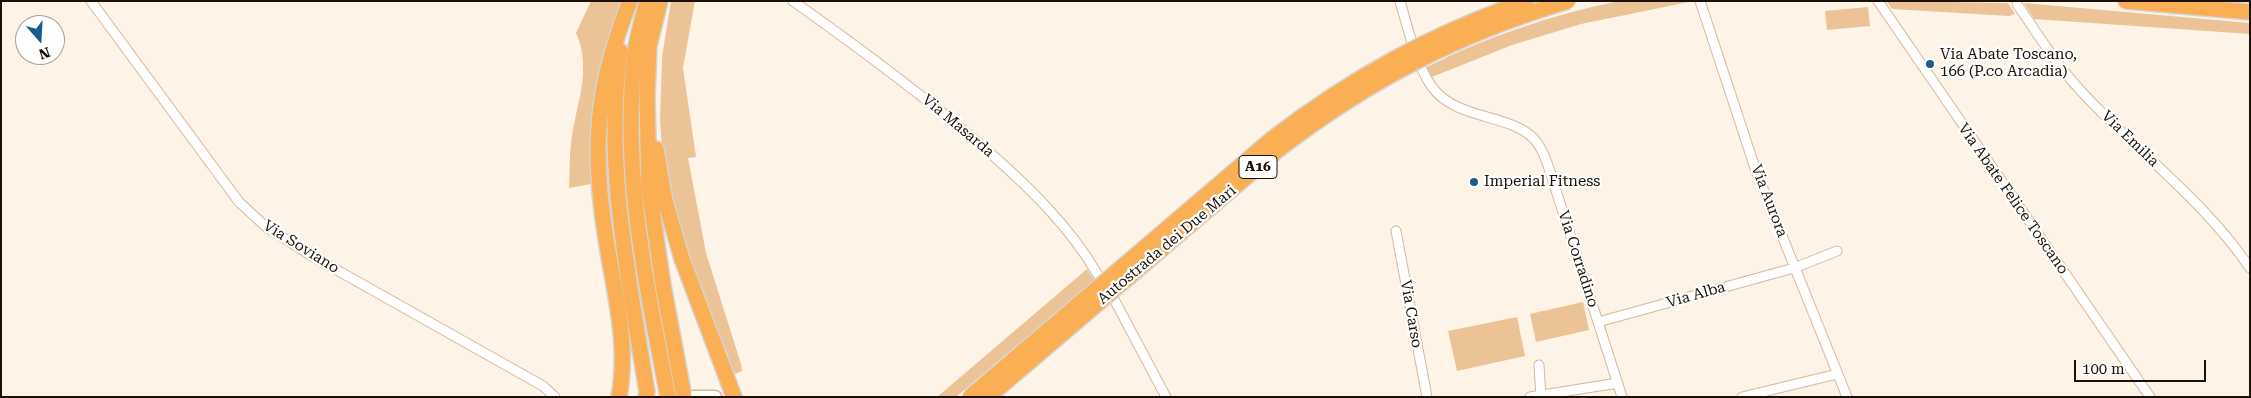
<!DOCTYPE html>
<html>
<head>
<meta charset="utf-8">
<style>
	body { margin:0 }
	#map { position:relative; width:2251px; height:398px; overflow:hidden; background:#fef3e7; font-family:"Roboto Serif",serif }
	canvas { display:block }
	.frame { position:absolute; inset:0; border:2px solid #1b1107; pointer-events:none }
	.north { position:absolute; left:15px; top:15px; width:50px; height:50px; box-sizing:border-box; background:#fff; border:1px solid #a4a09c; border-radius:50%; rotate:161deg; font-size:14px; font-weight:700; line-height:20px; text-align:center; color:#1b1107 }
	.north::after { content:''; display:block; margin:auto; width:18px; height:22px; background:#1b5a90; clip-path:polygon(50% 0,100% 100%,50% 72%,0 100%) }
	.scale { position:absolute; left:2074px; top:360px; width:132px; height:22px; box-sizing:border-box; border:2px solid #1b1107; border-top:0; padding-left:6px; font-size:15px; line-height:18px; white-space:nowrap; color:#1b1107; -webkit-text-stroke:4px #fff; paint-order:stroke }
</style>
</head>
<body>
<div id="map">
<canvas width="2251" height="398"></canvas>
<div class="frame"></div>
<div class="north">N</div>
<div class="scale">100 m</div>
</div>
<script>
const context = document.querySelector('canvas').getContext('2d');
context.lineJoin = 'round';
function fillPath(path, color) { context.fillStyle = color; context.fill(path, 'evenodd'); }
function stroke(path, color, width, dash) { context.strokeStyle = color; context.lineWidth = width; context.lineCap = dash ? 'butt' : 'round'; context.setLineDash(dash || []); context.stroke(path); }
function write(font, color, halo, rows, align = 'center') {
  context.font = font + ' "Roboto Serif",serif'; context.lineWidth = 4.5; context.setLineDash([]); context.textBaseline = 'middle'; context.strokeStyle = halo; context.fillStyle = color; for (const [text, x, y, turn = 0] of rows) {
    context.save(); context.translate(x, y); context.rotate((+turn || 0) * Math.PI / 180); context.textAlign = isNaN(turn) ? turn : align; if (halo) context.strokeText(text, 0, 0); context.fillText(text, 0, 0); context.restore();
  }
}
fillPath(new Path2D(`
	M591 1H625L593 119 590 157 591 184 569 188C570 169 569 150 573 130 579 97 591 66 576 33Z
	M671 1H695L683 68 696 157 688 158 706 253 741 364 742 371 734 374 729 371 683 248 663 163 660 120 662 57Z
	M1619 1 1689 2 1581 24 1512 45 1432 77 1427 67C1488 36 1552 15 1619 1Z
	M1886 1 2008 3 2015 14 2009 16 1892 9Z
	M2024 3 2250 23V34L2034 19Z
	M1868 7 1870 26 1827 30 1825 11Z
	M1087 269 1094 280 956 397H937Z
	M1583 302 1589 330 1536 342 1530 314Z
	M1517 317 1525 356 1457 371 1448 331Z`), '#ecc397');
const street = new Path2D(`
	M91 1 239 202 265 226 312 256 543 386 555 397
	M793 1C858 47 922 94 982 146 1026 184 1069 225 1098 275
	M1400 1C1407 26 1417 66 1432 87 1457 121 1511 113 1535 140 1544 151 1548 165 1552 178L1622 397
	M1700 1 1756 171 1847 397
	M1878 1 2150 397
	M2017 4C2037 33 2056 64 2080 90 2135 150 2203 199 2250 268
	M1396 231 1427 397
	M1115 301 1166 397
	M1598 322 1794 268 1837 251
	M1539 365 1541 397
	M1530 397 1618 383
	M1742 397 1837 374`);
const secondary = new Path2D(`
	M693 397H715`);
const highway = new Path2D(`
	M647 1C643 18 637 36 635 53 621 171 646 282 668 397
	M660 1 649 46 647 97 649 189 663 285 684 397
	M2126 1 2250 12
	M620 51C604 165 629 279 647 392L646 397
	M656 149 665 201 682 259 734 397
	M619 397C629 343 614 292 606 239 591 149 596 86 630 1`);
stroke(street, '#d4b99c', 11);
stroke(secondary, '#d4b99c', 15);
stroke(highway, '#d6d4d2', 18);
stroke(street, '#fff', 9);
stroke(secondary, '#fff', 12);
stroke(highway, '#fbaf54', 15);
const highwayBridge = new Path2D(`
	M970 397 1272 139C1353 77 1430 35 1526 1
	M988 397 1279 149C1369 80 1460 33 1568 1`);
stroke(highwayBridge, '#d6d4d2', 18, []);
stroke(highwayBridge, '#fbaf54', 15);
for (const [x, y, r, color] of [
	[1930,64,5,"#1b5a90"],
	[1474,182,5,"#1b5a90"]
]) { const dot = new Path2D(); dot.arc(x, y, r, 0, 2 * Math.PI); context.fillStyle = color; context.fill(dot); stroke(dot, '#fff', 2); }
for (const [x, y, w] of [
	[1258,167,38]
]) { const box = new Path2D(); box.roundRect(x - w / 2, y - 11.5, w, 23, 4); context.fillStyle = '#fff'; context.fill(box); stroke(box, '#1b1107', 1); }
write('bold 14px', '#1b1107', null, [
	["A16",1258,167]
]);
write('15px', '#1b1107', '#fff', [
	["Via Abate Toscano,",1940,55],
	["166 (P.co Arcadia)",1940,72],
	["Imperial Fitness",1484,182]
], 'left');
write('15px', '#1b1107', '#fff', [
	["Via Masarda",958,126,40],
	["Via Emilia",2130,139,44],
	["Via Abate Felice Toscano",2013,199,55],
	["Via Aurora",1769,201,69],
	["Autostrada dei Due Mari",1167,245,-40],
	["Via Soviano",301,247,32],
	["Via Corradino",1578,259,72],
	["Via Alba",1696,295,-16],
	["Via Carso",1411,314,80]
]);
</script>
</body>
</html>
